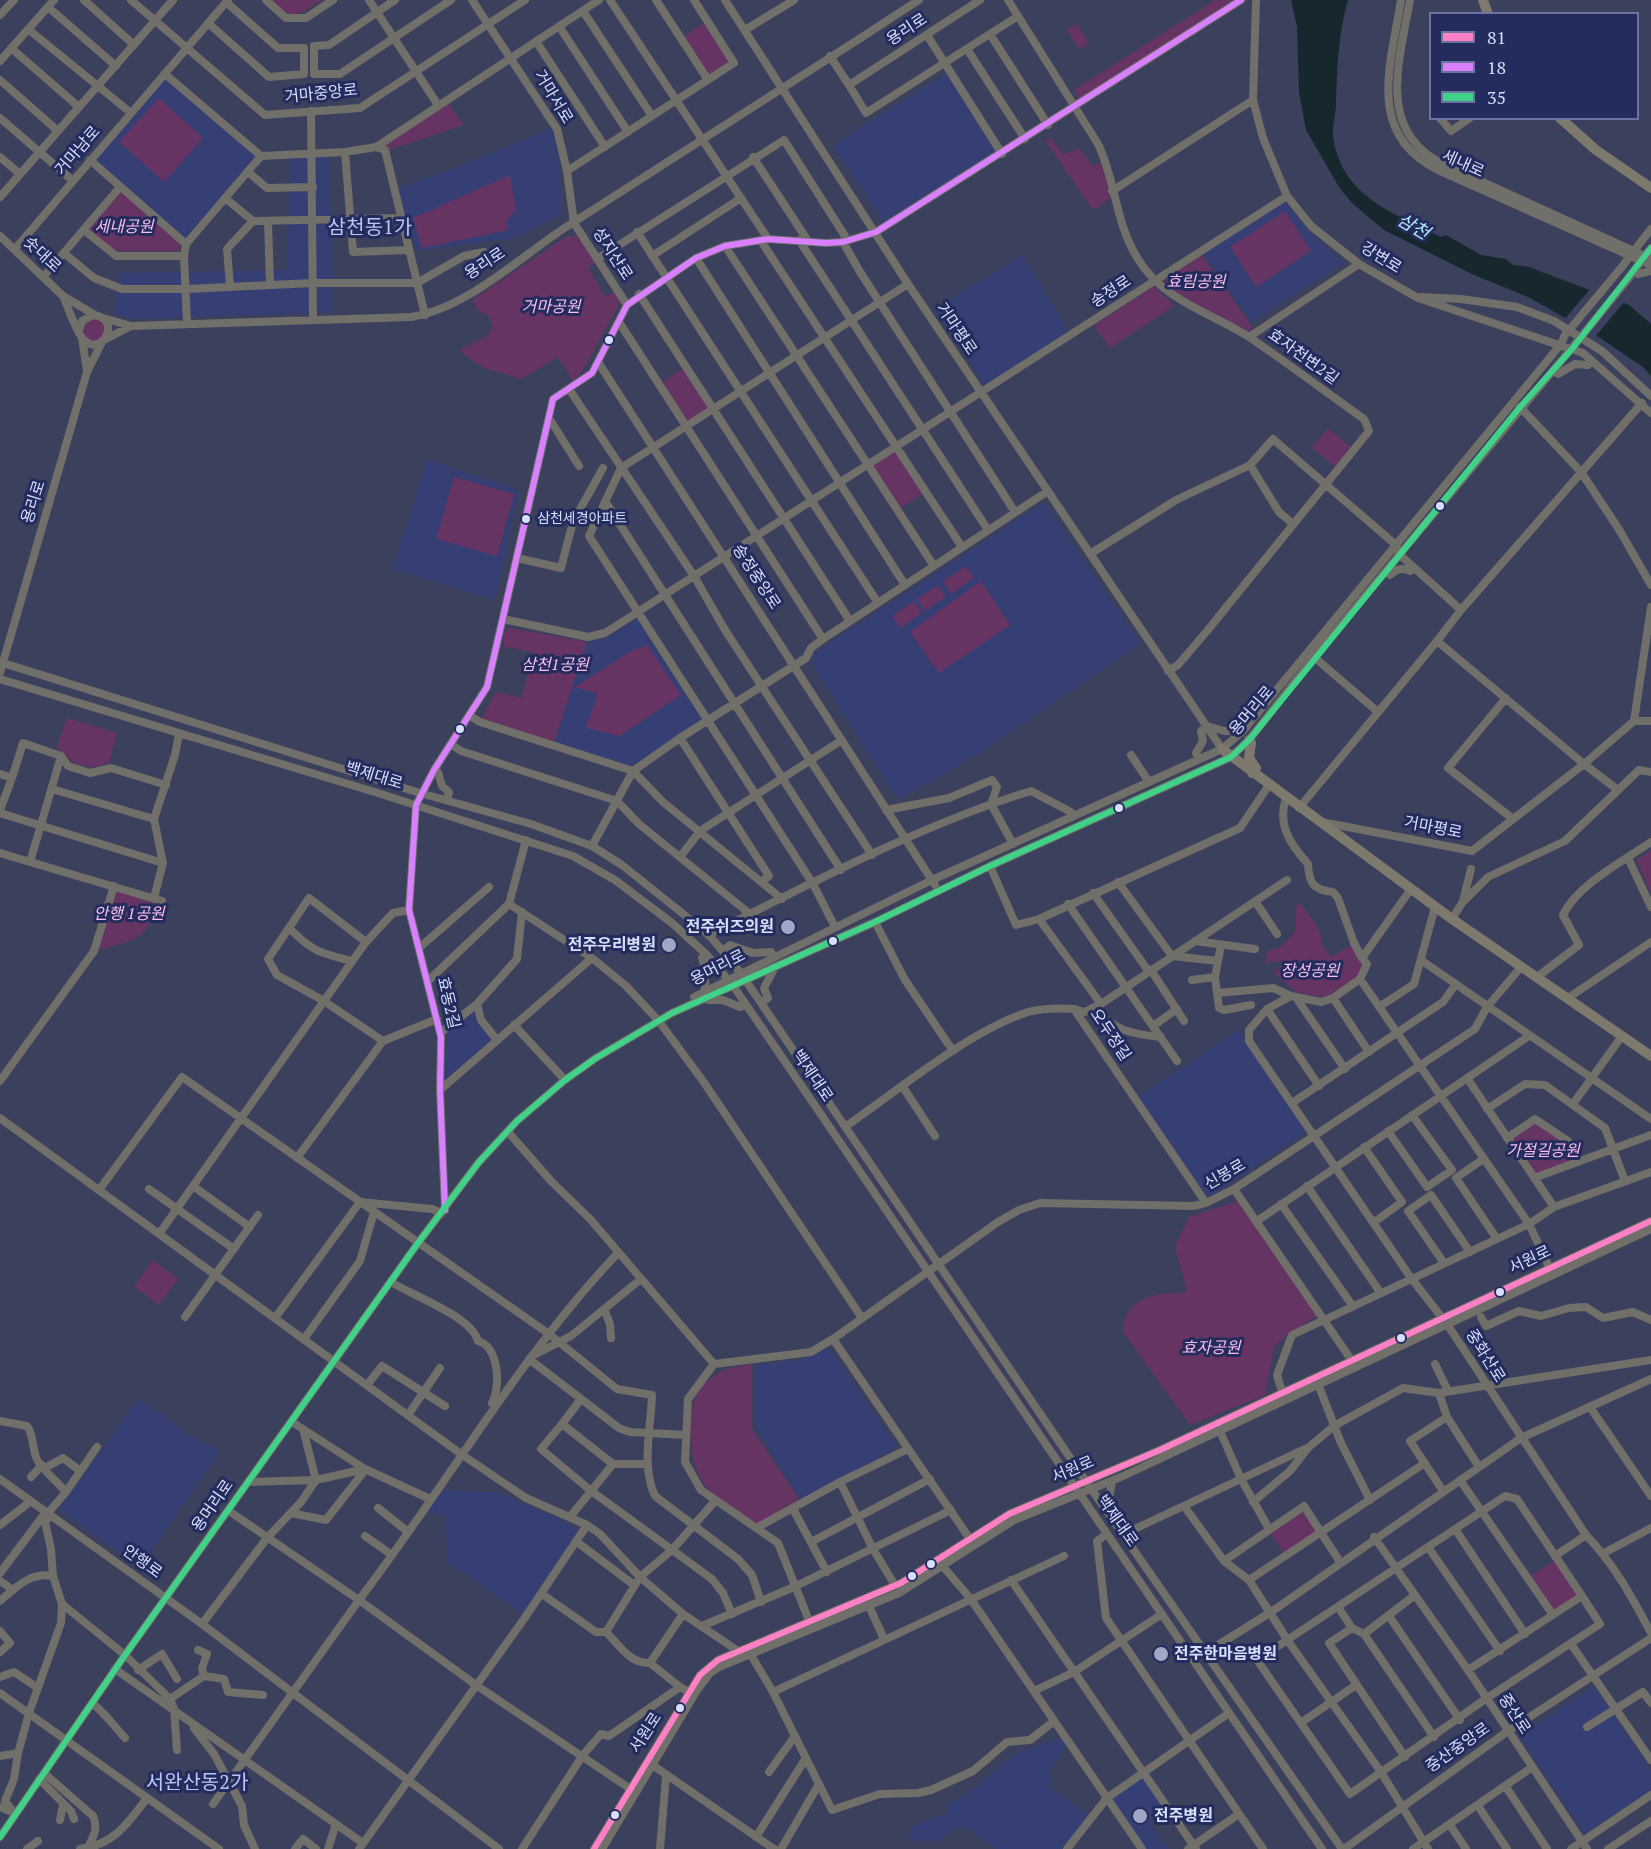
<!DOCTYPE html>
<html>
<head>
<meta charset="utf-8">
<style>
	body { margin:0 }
	#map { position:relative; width:1651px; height:1849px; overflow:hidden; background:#3b405c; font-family:"PT Serif",serif }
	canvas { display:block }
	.legend { position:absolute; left:1429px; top:12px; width:210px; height:108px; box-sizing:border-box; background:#232c5d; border:2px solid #6b749e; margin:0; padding:8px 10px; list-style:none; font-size:18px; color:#d7dfff }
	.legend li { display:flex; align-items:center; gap:12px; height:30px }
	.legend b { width:30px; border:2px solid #6b749e }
</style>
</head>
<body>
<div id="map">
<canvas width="1651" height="1849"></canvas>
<ul class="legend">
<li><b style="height:8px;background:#ff80c5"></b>81</li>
<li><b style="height:8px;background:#d880ff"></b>18</li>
<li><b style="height:8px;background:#40d288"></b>35</li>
</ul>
</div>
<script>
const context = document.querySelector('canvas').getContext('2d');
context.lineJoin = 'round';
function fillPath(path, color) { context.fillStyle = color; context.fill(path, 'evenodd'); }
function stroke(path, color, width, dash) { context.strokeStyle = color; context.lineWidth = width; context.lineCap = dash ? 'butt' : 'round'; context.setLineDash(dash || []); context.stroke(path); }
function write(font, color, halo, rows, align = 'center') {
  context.font = font + ' "PT Serif","Noto Sans KR",serif'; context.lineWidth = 6; context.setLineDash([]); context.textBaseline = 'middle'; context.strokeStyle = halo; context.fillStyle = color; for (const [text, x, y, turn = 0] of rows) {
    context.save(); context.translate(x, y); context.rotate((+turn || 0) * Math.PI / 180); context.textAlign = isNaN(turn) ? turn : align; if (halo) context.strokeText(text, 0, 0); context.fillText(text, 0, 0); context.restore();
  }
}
fillPath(new Path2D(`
	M165 74 260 156 185 242 90 160Z
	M946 74 995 151 884 223 833 145Z
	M552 128 558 153 562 215 513 238 417 251 397 188 453 169Z
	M329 153 334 312 137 319 114 314 120 273 287 270 290 154Z
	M1285 201 1308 230 1344 263 1251 322 1203 253Z
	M1022 255 1069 332 985 385 934 309Z
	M427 460 519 490 495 600 392 569Z
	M1044 502 1140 644 975 756 898 800 813 666 814 653Z
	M637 619 702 720 631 766 554 743 587 642 606 638Z
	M474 1008 496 1040 449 1081 444 1080 447 1031Z
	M1239 1030 1307 1132 1208 1198 1138 1096Z
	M829 1347 897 1447 803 1503 755 1427 756 1365 798 1360Z
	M139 1398 197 1441 220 1450 140 1568 59 1509Z
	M437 1490 496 1492 564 1521 579 1533 523 1615 448 1562 445 1517 423 1509Z
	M1595 1686 1651 1771V1790L1584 1834 1519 1736Z
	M1055 1739H1063L1067 1744 1049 1772 1053 1778 1048 1787 1087 1813 1085 1823 1063 1849H996L967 1827 954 1830 938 1841H915L905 1835 913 1826 948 1813 947 1804 966 1795 1015 1754Z
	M1144 1773 1169 1810 1149 1822 1162 1843 1165 1841 1170 1849H1145L1109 1797Z`), '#353f74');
fillPath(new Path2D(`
	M269 0H322C298 16 292 21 269 0Z
	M1215 0H1234L1080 100 1074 90Z
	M706 22 729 59 728 65 710 76 682 37Z
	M1077 24 1089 43 1079 49 1067 30Z
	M159 98 203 138 164 182 119 142Z
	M448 102 463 125 389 150 385 147 389 140Z
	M1051 138 1063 154 1080 149 1093 167 1105 159 1114 196 1093 210 1045 140Z
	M510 175 516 210 506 222 509 230 422 248 413 218Z
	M120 190 180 241 179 251H112L87 229Z
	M1285 211 1311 251 1256 287 1230 247Z
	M567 236 583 237 597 262 588 268 605 297 616 291 621 301 583 370 573 381 558 357 521 379 481 367 459 350 488 336 493 327 488 315 479 312 472 300Z
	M1202 255 1253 328 1246 332 1173 292 1166 283V277Z
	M1154 286 1174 306 1110 348 1094 325Z
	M83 330a11 11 0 1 1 22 0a11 11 0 1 1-22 0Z
	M685 367 711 407 687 422 661 383Z
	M1328 428 1352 448 1337 468 1312 448Z
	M895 451 923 494 899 509 871 466Z
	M454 477 514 494 497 556 436 539Z
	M966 566 974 578 951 594 943 581Z
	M981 581 1010 625 939 673 910 632Z
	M938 585 946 597 925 611 917 599Z
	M914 601 922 613 900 628 892 616Z
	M510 628 587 642 554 743 481 720 496 692 522 698 533 652 504 647V633Z
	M647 645 681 695 619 736 586 728 598 694 575 687 631 651Z
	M67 718 117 733 109 763C85 771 73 766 57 747Z
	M1651 851V892L1636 860Z
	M114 886 154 898C153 942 130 941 94 951Z
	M1300 903C1309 917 1323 927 1322 945L1331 957 1352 945 1364 964 1358 977 1333 994 1323 997 1296 992 1274 972 1285 963 1282 961 1266 963 1267 952 1281 947 1296 931V906Z
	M1535 1119 1568 1141 1576 1162 1534 1178 1507 1138Z
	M1238 1199 1319 1315 1288 1334 1274 1347 1265 1395 1190 1425 1123 1332C1123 1309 1140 1296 1163 1294 1171 1293 1179 1294 1187 1291L1175 1247 1189 1217 1232 1203Z
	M153 1260 178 1279 159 1305 134 1287Z
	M752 1364V1429L801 1502 757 1525C742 1514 720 1504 708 1489 697 1476 692 1460 691 1443 686 1396 703 1369 752 1364Z
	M1305 1508 1319 1530 1284 1553 1269 1531Z
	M1556 1560 1578 1595 1554 1611 1531 1576Z`), '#653463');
fillPath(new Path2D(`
	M1291 0H1348C1338 34 1337 69 1336 104 1336 115 1332 125 1333 136 1341 197 1394 213 1441 237L1446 235 1481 255 1506 259 1513 265 1529 267 1629 305 1651 324V376L1643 367 1600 338 1530 298 1472 274 1384 230 1352 203 1339 187 1306 130 1299 92 1297 27Z`), '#16272d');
fillPath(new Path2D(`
	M1591 288 1625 301 1594 338 1563 321Z`), '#3b405c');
stroke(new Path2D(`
	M84 0 134 45
	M131 0 265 115 360 108 525 0
	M266 0 286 18H306L333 0
	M369 0 438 105
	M395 0 329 45 314 46V74H340L451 0
	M472 0 557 129 567 171 574 223 627 305
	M610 0 768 239
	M656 0 708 80
	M725 0 908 284 1222 749
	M1008 0 1098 144C1116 181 1115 223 1138 259 1164 302 1213 313 1252 339 1290 365 1326 392 1364 419L1369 431 1207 631 1178 665 1168 671
	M1256 0 1253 100 1263 138 1287 196 1311 226 1359 264 1418 298 1583 353 1651 413
	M1401 0C1391 64 1365 134 1438 170L1651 265
	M1410 0C1400 59 1375 131 1443 164L1651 259
	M48 7 116 66
	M583 11 652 116
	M0 15 14 0
	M208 23 269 77 304 74V48H278L226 2
	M559 26 628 132
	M28 29 131 113
	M745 30 794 0
	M990 34 1048 125
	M927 35 1002 154
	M536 41 605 147
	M11 48 79 107
	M967 49 1025 139
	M830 56 849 85 980 0
	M0 61 54 0
	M165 74 261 156
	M0 80 58 131
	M849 85 866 113 1018 16
	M311 111 313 320
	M0 118 72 180
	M1440 118 1451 131 1470 118
	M376 147 385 150 425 315
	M345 152 353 252 409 250
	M0 157 20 174
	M753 157 808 241
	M90 160 186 244
	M567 171 734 63 694 0
	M248 172 267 188 313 187
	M1112 191 1253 100
	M0 197 173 0
	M225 198 253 221
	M253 221 400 218
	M268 221 270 285
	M84 230 116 256H184
	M637 232 878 603
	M0 236 63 296 95 315
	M799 240 988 530
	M761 241 962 547
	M725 246 934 566
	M15 249 228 0
	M64 253 94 278 122 289H187L313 283H417L464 256 484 252
	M652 256 741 198
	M696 258 905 585
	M597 259 784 140 845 236 843 242 860 272 1015 512
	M1621 268 1651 229
	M1634 271 1638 274 1651 271
	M44 276 120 187
	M1628 279 1651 248
	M230 286 227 249 253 221
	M639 294 850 621
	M63 296C68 306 76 333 84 340 102 358 123 318 93 315L82 321 79 330
	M1420 297 1461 299 1517 307 1554 321 1602 351 1651 396
	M103 318 131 326
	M619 322 823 639
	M187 323 184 256 186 244 261 156 345 152 376 147 599 0
	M1249 337 1359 264
	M82 338 87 371
	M104 340 131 326 411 317C465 309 518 259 563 229 682 152 801 77 919 0
	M598 362 935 885
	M1554 370 1558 374 1575 364 1588 365 1592 361
	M569 389 694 576 725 630 872 855
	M1520 407 1581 472 1620 531 1651 585
	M549 418 579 466
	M1250 465 1279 512 1293 524
	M605 501 841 870
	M1090 554 1176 500 1250 465 1273 439 1396 545 1400 555 1461 610 1642 403
	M517 558 561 568 573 522 603 468
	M1386 571 1390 575C1397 569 1402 567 1410 571L1414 568
	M1461 610 1437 641 1584 764 1634 721H1651
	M503 619 588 637 605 633 1287 196
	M1314 657 1378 712
	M0 662 420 793 531 824 592 846 622 865 682 913 710 936 740 972 1092 1490 1342 1849
	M0 673 87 372 102 342
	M0 679 378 793 573 856 615 880 672 923 706 954 732 984 1322 1849
	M1506 698 1448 768 1513 819
	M470 716 480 722 633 771 663 802 782 899
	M1634 721 1651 607
	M680 738 769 876 761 882
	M452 745 461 751 617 801 639 824 750 914
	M1131 755 1149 782
	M1199 759 1196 753 1203 741 1201 731 1207 726 1224 731H1243
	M434 770 438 772 442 786 449 792 447 800
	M0 774 12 778 23 743 61 756 68 766 90 773 111 768 166 785
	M52 789 154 819
	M1286 798C1277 825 1290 844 1308 864 1309 883 1313 890 1333 892L1338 898 1354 943 1362 958
	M1299 808 1437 641
	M0 810 12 778
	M886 810 949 798 992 780 997 787 991 804 1013 844
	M0 813 163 863
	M1322 822 1472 851 1584 764 1618 790
	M592 846 633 771 680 738 806 658 811 648 823 639 1048 491
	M0 853 162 901
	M680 857 700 831 842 740
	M1628 858 1651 907
	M30 862 61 756
	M990 866 1016 925 1039 919 1101 1004 1085 1012 1074 1009 1206 1203
	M1118 882 1172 956 1218 961
	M1411 889 1362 958 1367 964 1360 979 1529 1224 1551 1271
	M1093 893 1147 969 1151 970 1184 1021
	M154 898 163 863 154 819 175 755 179 734
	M1255 901 1277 934
	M1463 901 1471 869
	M509 904 592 958 625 985 658 1020 703 1081 862 1318
	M1068 904 1177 1061
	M1039 919 1240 828 1269 785
	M1452 919 1462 903 1488 877 1565 841 1639 770 1651 772
	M875 922 905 980 953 1051
	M835 927 813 884 589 536 621 468 908 284
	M289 928C313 952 320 953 352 961
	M708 935C812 883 920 825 1031 791L1071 812 1072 817
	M1195 941 1255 949
	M1221 945 1215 977 1219 1008 1224 1010 1251 1005
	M419 948 489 887
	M723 951 730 945 753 953 771 952 774 957
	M1421 960 1651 1119
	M1537 977 1579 945 1563 915C1577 885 1623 861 1651 842
	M1360 979 1333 998 1321 1002 1291 996 1267 1009 1249 1030V1041L1411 1278 1447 1324 1586 1535C1614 1564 1632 1597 1651 1633
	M1192 980 1215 977
	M428 981 509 904 526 840
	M705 990V967L702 958 706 954
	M1218 993 1273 988 1291 996
	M694 997 932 880 1222 749 1243 731 1561 344 1565 335
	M706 997 708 1000H723L740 1007 745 1005
	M1333 998 1369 1052
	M1568 998 1651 942
	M1297 999 1345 1069
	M761 1003 768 998 764 988 775 967
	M1101 1004 1287 880
	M1379 1007 1414 984 1435 907
	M1092 1008C1115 1030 1130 1034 1161 1037
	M1267 1009 1319 1086
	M514 1025 565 1080
	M1153 1026 1177 1009
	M440 1033 477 1004
	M497 1040 481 1020 477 1004 517 959 522 912
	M383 1041 324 1001 366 942 393 913 409 910
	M1467 1078 1554 1207
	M0 1081 94 951 114 886
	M903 1087 935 1136
	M440 1090 592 958
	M1292 1103 1443 1002 1456 984
	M1573 1104 1622 1036
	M1487 1109 1525 1084 1545 1085 1605 1128 1625 1181
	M0 1118 461 1454 526 1498 587 1525 600 1534 640 1577 683 1614 741 1653
	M845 1127C897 1091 969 1031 1028 1012 1043 1008 1059 1008 1074 1009
	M1388 1131 1427 1187 1452 1170 1412 1115
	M509 1133 551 1181 591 1220 714 1364
	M1507 1138 1535 1119 1568 1141 1576 1162
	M1364 1147 1402 1202 1373 1223
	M297 1158 383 1041 437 1019
	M1482 1160 1456 1178 1497 1239
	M1534 1178 1651 1135
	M193 1186 250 1227
	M1307 1186 1380 1292
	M149 1189 234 1249
	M1234 1189 1350 1358
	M99 1190 182 1077 549 1334 617 1389 652 1395C651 1427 641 1467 655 1496L738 1559 752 1575 761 1602
	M1281 1204 1352 1305
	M445 1210 440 1090 441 1037 409 910 416 805 434 770 487 687 553 399 592 373 627 305 696 258 725 246 768 239 826 243 843 242 876 232 1241 0
	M1257 1221 1529 1036
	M159 1234 324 1001 277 975 268 959 309 898 366 942
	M618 1253C518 1358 447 1485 359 1600L476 1685 629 1788
	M1444 1263 1408 1211 1431 1195 1470 1252
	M391 1282C413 1296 471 1316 478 1341 499 1347 501 1386 492 1403
	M604 1309 610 1324 611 1338
	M185 1317 258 1215
	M1481 1317 1486 1326 1519 1311 1541 1316 1569 1308 1586 1307 1603 1318 1633 1312 1651 1320
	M275 1318 360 1202 432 1209 442 1213
	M304 1339 360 1261 374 1212
	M833 1339 972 1542
	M532 1356 571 1336 641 1279
	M529 1359 619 1428 630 1432 685 1435
	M1435 1364 1448 1391
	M1318 1384 1341 1443 1370 1500
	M367 1385 382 1366 445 1406
	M1439 1393 1447 1417 1479 1467
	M1284 1398 1277 1375 1292 1335 1529 1224 1554 1207 1651 1172
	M1590 1407 1651 1496
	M408 1415 440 1368
	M0 1421 27 1426C35 1436 31 1452 39 1463 46 1473 58 1482 66 1492L48 1513
	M292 1422 365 1469 430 1499
	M562 1424 581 1399
	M303 1429 316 1480
	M1220 1431 1241 1479 1269 1529
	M648 1464H613L562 1424 541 1449 590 1490 712 1579 723 1593 732 1614
	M45 1468 63 1458 79 1470
	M31 1477 42 1465
	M0 1479 202 1624 499 1849
	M1460 1480 1553 1615
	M248 1482 316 1480 365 1469
	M840 1482 873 1549 893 1582
	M1443 1491 1410 1441 1447 1417
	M66 1492 97 1447
	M1253 1502 1290 1471 1308 1448
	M1102 1504 1109 1500 1112 1481
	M1184 1506 1224 1561 1249 1580 1288 1641 1381 1772 1428 1849
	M378 1508 407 1531
	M793 1509 827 1572
	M291 1513 326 1520 365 1470
	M570 1517 613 1464
	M0 1525 31 1501
	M758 1527 840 1482 908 1449
	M1455 1529 1525 1634
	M1107 1534 1097 1541 1106 1618 1263 1849
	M1124 1534 1309 1447 1334 1426 1403 1388 1439 1393 1651 1360
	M365 1536 392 1555
	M1374 1537 1468 1670 1587 1849
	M577 1542 634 1585
	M811 1542 930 1479
	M1428 1547 1500 1651
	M1604 1553 1651 1528
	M1555 1556 1586 1535
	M1224 1561 1304 1506 1340 1562
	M940 1563 970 1598 1142 1849
	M0 1573 46 1512
	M1011 1580 1196 1849
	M1249 1580 1425 1463
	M0 1581 13 1590
	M542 1594 596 1632H606C619 1645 630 1664 650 1663
	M0 1601C16 1587 30 1572 53 1576
	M62 1604 125 1655 170 1699 174 1709 177 1750
	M869 1606 884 1639
	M1338 1607 1352 1628 1364 1634 1434 1737
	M1389 1616 1460 1720
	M202 1624 267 1538 301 1502 316 1480
	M702 1626 794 1587 951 1510
	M812 1628 778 1543 701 1490 685 1462 688 1399 714 1364 811 1352 833 1339 998 1222 1019 1210 1040 1203 1193 1206 1206 1203 1234 1189 1475 1029 1487 1007 1521 967
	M1352 1628 1329 1643 1405 1757
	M0 1631 10 1643 0 1652
	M606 1632 640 1577 672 1550 715 1501
	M1364 1634 1415 1595
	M1571 1644 1651 1760
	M198 1650 207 1654 202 1668 204 1676
	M748 1650 773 1692 832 1810 880 1794 918 1793 931 1790 973 1771 1007 1742 1030 1740 1054 1721
	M1207 1652 1271 1612 1521 1438 1651 1379
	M115 1669 363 1843
	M138 1670 162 1654 177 1679
	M1468 1670 1582 1596 1517 1499 1505 1496 1257 1660 1350 1794 1487 1698 1600 1624 1582 1596
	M0 1677 14 1672 38 1688
	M680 1687 650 1663 683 1614
	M1034 1691 1074 1672 1162 1614
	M773 1692 1064 1556
	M0 1693 219 1849
	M170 1699 204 1676 224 1679 228 1692 263 1695
	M92 1703C106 1714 113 1725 125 1738
	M1302 1722 1356 1685
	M1587 1727 1643 1692 1651 1703
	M194 1728 214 1754 242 1806 244 1825 255 1849
	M0 1756 18 1753
	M651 1764 774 1849
	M769 1772 795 1736
	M44 1773 93 1816C99 1829 93 1837 87 1849
	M39 1779 71 1811 74 1819
	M1506 1787 1547 1849
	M213 1804 359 1600 229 1511
	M1478 1806 1507 1849
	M0 1807 14 1813
	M14 1813 5 1801 14 1779 18 1753 29 1713 61 1623 62 1604 53 1576 51 1549 45 1522 50 1515
	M60 1820 63 1805
	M1450 1825 1466 1849
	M0 1837 125 1655 418 1243 479 1162 517 1121 565 1080 596 1058 672 1013 875 922 990 866 1231 757 1249 740 1314 657 1576 343
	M756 1837 806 1758
	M27 1849 38 1841
	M80 1849C114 1845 128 1823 147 1798
	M295 1849 303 1839 316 1849
	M328 1849 336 1824
	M359 1849 524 1619 587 1525
	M522 1849 583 1755 601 1734 609 1736 680 1687 689 1692
	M594 1849 700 1675 718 1660 901 1583 1009 1514 1160 1450 1651 1221
	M602 1849 696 1692 710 1673 719 1667 899 1593 1014 1520 1121 1477 1651 1229
	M660 1849 666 1776
	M781 1849 819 1784
	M1067 1849 1107 1798 1229 1713
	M1188 1849 1239 1814
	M1344 1849 1508 1731 1651 1638
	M1413 1849 1531 1768
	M1571 1849 1651 1795
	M1608 1849 1651 1821`), '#706f69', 8);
stroke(new Path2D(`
	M1483 0 1488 14
	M1560 118 1596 150 1651 188
	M1249 740 1251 743 1249 758 1256 768 1252 773
	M1222 749 1452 919 1651 1056`), '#7d796c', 10);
stroke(new Path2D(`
	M1565 335 1621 268
	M1576 343 1628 279`), '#706f69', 8);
stroke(new Path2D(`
	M594 1849 700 1675 718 1660 901 1583 1009 1514 1160 1450 1651 1221`), '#ff80c5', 6);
stroke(new Path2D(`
	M445 1210 440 1090 441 1037 409 910 416 805 434 770 487 687 553 399 592 373 627 305 696 258 725 246 768 239 826 243 843 242 876 232 1241 0`), '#d880ff', 6);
stroke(new Path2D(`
	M0 1837 125 1655 418 1243 479 1162 517 1121 565 1080 596 1058 672 1013 875 922 990 866 1231 757 1249 740 1520 407 1572 349 1651 248`), '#40d288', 6);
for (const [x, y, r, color] of [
	[609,340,5,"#d7dfff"],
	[1440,506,5,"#d7dfff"],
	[526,519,5,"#d7dfff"],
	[460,729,5,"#d7dfff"],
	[1119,808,5,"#d7dfff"],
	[788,927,8,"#a0a7c6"],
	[833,941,5,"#d7dfff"],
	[669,945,8,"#a0a7c6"],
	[1500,1292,5,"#d7dfff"],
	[1401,1338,5,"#d7dfff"],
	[931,1564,5,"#d7dfff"],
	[912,1576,5,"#d7dfff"],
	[1161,1654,8,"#a0a7c6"],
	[680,1708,5,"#d7dfff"],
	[615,1815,5,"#d7dfff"],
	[1140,1816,8,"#a0a7c6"]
]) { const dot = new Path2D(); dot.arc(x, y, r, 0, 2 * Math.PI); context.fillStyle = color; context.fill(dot); stroke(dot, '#232c5d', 2); }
write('14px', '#d7dfff', '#232c5d', [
	["삼천세경아파트",537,519]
], 'left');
write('16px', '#d7dfff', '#232c5d', [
	["용리로",907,30,-33],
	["거마중앙로",321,94,-6],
	["거마서로",553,97,59],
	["거마남로",78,151,-49],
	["세내로",1463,164,24],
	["성지산로",612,254,57],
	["솟대로",42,255,43],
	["강변로",1381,258,32],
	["용리로",485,264,-33],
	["송정로",1111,292,-33],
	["거마평로",956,329,56],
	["효자천변2길",1303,357,36],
	["용리로",34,502,-72],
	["송정중앙로",756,577,57],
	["용머리로",1252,711,-50],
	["백제대로",374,776,17],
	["거마평로",1433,828,11],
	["용머리로",718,968,-27],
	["효동2길",448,1003,77],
	["오두정길",1110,1035,56],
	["백제대로",812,1076,56],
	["신봉로",1225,1175,-30],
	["서원로",1530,1260,-25],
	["중화산로",1485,1356,58],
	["서원로",1073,1470,-23],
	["용머리로",213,1506,-55],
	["백제대로",1117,1521,55],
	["안행로",142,1562,36],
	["중산로",1514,1714,57],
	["서원로",646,1733,-57],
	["중산중앙로",1458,1748,-35]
]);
write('italic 16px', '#fbbff0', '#232c5d', [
	["세내공원",124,227],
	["효림공원",1196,282],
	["거마공원",551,307],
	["삼천1공원",555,665],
	["안행 1공원",129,914],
	["장성공원",1310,971],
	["가절길공원",1543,1151],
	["효자공원",1211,1348]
]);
write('bold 16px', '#d7dfff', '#232c5d', [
	["전주쉬즈의원",774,927],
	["전주우리병원",656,945],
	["전주한마음병원",1174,1654,"left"],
	["전주병원",1154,1816,"left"]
], 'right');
write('italic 18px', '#b0eaf7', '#232c5d', [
	["삼천",1413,227,30]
]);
write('20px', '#b9c6f7', '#232c5d', [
	["삼천동1가",370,228],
	["서완산동2가",197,1783]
]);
</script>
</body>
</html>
